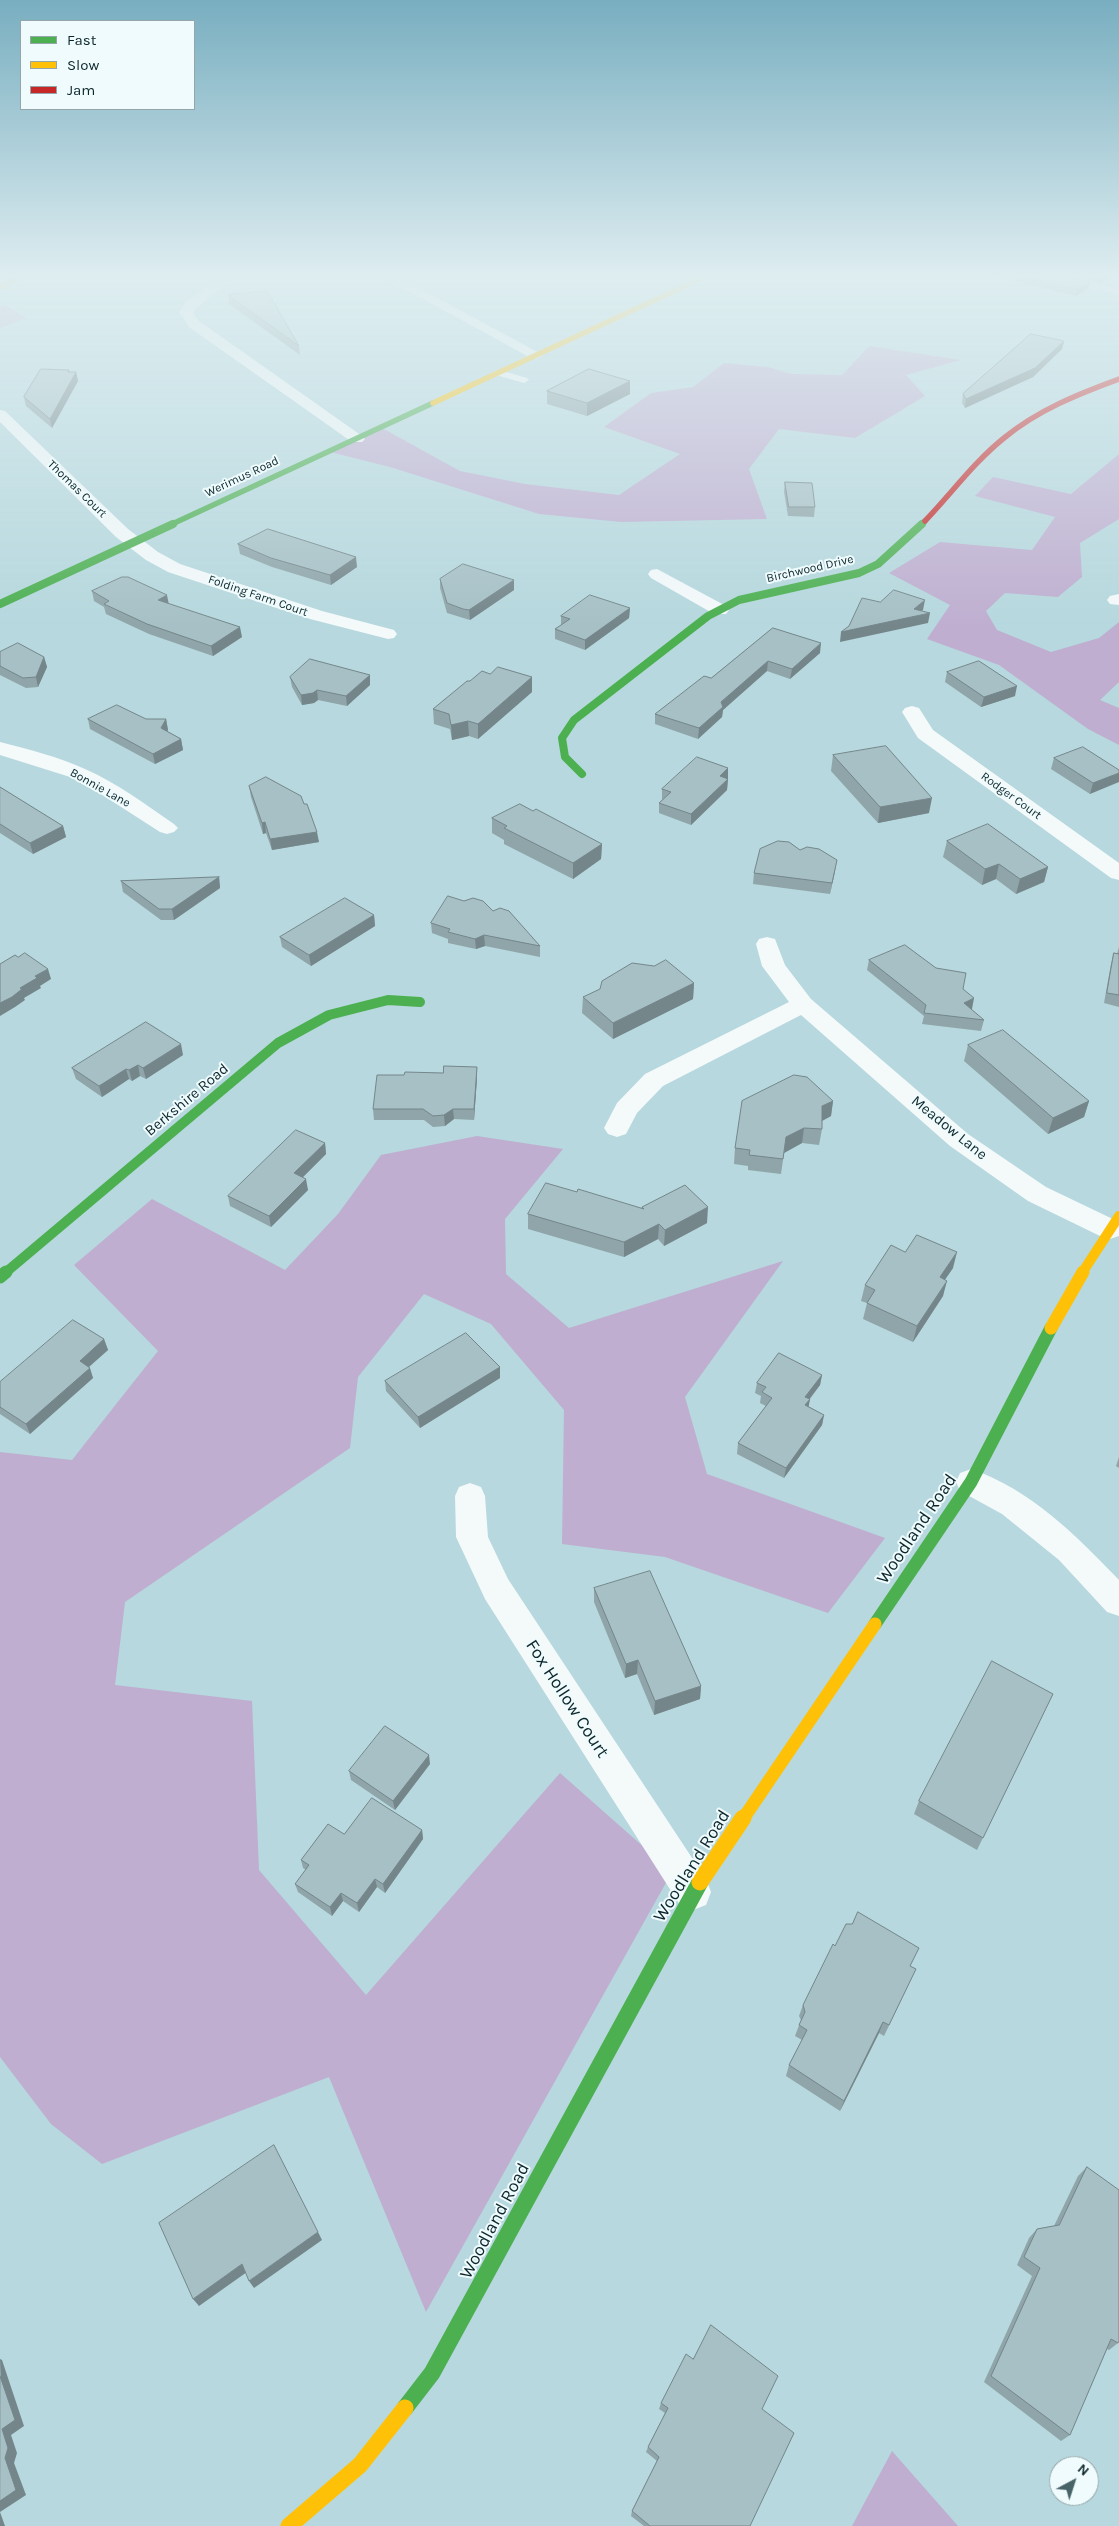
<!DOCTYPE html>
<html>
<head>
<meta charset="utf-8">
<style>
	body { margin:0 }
	#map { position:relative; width:1119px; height:2526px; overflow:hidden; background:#b6d8de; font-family:Karla,sans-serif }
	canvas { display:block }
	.legend { position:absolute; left:20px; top:20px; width:175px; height:90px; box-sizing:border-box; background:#effbfd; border:1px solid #94a6a9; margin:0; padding:6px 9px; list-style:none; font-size:15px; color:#0c262a }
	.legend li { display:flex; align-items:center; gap:10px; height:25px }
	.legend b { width:25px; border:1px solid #94a6a9 }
	.north { position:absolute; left:1049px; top:2456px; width:50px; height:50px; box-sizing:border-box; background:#effbfd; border:1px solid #94a6a9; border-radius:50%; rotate:40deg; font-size:14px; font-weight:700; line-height:20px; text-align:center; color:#0c262a }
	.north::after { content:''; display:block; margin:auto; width:18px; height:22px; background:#486469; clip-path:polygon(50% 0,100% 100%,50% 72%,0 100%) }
</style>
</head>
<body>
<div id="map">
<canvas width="1119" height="2526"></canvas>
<ul class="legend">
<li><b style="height:6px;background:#4caf50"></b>Fast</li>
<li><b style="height:6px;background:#ffc107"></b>Slow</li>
<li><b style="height:6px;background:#c62828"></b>Jam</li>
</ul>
<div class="north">N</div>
</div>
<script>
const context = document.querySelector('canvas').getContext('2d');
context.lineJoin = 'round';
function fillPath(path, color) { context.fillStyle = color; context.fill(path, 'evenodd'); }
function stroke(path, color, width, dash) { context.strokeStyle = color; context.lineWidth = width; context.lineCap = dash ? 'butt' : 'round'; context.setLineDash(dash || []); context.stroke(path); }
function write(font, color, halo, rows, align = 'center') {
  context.font = font + ' Karla,sans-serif'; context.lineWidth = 4; context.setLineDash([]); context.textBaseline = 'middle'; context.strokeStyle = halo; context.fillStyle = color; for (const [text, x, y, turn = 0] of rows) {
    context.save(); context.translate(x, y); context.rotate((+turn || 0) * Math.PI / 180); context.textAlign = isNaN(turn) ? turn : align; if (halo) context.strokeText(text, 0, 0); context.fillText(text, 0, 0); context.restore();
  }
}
fillPath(new Path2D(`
	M5 305 26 318 0 328V307Z
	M869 346 961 360 906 375 925 396 855 438 779 429 749 469 767 519 621 522 539 514 390 467 330 452 382 428 460 471 525 484 619 495 680 454 604 427 651 393 693 387 724 363 768 367 792 374 842 375Z
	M1119 454V519L1080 543 1082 577 1058 597 1005 593 986 611 997 630 1051 652 1099 638 1119 622V682L1100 700 1119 708V745L1088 729 999 665 927 639 950 605 889 573 940 542 1032 550 1055 517 975 496 993 477 1071 494Z
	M477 1136 563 1149 505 1219 506 1274 569 1328 783 1261 685 1397 707 1474 885 1538 828 1613 665 1557 562 1544 564 1410 491 1324 424 1294 358 1377 350 1448 125 1602 115 1685 252 1701 259 1870 366 1995 560 1773 672 1872 426 2312 329 2077 102 2164 51 2124 0 2057V1452L72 1460 158 1351 74 1265 152 1199 285 1270 338 1214 381 1155Z
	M892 2451 958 2526H852Z`), '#bfaed0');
fillPath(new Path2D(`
	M1056 273H1067L1084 281 1119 289V295L1078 285Z
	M499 370 527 378 529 380 524 383 496 375V371Z`), '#f4f9fa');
fillPath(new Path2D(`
	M225 273H239L196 308 193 312 199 321 362 436 365 439 362 442H352L189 327 179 312 186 302Z
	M376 273H391L543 355 536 359 531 358Z
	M0 410 5 411 128 529 158 552 180 564 322 611 394 630 397 634 394 638 388 639 310 619 168 572 146 560 116 537 0 422Z
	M657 569 726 606 729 610 726 614H714L651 578 648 574 651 570Z
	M1119 594V605L1110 604 1107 600 1110 596Z
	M912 706 919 708 933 730 1119 863V880L1111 878 918 738 902 712 905 708Z
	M0 742C28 749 59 757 85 769 117 783 145 804 174 824L178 828 174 832 167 834 160 832 104 796 70 777 0 755Z
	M767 937 775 939 785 965 811 999 968 1134 1046 1187 1119 1222V1236L1110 1239 1100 1236 1028 1201 950 1146 801 1015 663 1086 637 1113 626 1134 617 1137 608 1134 604 1128 617 1103 645 1074 789 1002 762 966 756 944 759 939Z
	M971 1469C1030 1489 1077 1536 1119 1580V1616L1107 1612 1059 1560 1002 1514 960 1491 956 1482 960 1473Z
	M470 1483 481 1487 485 1496 488 1537 508 1579 706 1879 711 1892 706 1905 693 1910 680 1905 485 1599 456 1537 455 1496 459 1487Z`), '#f4f9fa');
stroke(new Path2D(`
	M170 525 433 403
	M921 525 925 521`), '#4caf50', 5.5);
stroke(new Path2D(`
	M0 604 173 524
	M582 774 565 757 562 738 574 720 708 616 739 600 859 573 878 564 922 524`), '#4caf50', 8);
stroke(new Path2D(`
	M5 1273 278 1043 329 1015 388 1000 420 1002`), '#4caf50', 10);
stroke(new Path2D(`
	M0 1277 6 1272
	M875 1624 971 1482 1051 1328`), '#4caf50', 13);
stroke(new Path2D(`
	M405 2408 432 2373 700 1882`), '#4caf50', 17);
stroke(new Path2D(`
	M0 287 28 273
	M433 403 713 273`), '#ffc107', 5.5);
stroke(new Path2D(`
	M1082 1273 1119 1216`), '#ffc107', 10);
stroke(new Path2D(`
	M1051 1328 1083 1272
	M743 1819 875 1624`), '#ffc107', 13);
stroke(new Path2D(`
	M700 1882 743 1818
	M289 2526 360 2465 405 2408`), '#ffc107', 17);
stroke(new Path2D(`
	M925 521C951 494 974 462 1004 438 1038 410 1078 394 1119 379`), '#c62828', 5.5);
fillPath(new Path2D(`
	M986 273H1067L1088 289 1076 296 985 274Z
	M1071 273H1110L1109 278 1100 283 1085 279Z
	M228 295 299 346 300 355 229 304Z
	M1064 341 1062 349 1033 377 965 408 962 403 963 394Z
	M69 370 70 372H76L78 381 52 428 26 406 24 397Z
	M630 381V394L587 416 547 404V391Z
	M785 482 815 507 814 517 788 516 784 492Z
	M238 544 357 567 331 585 272 567 240 554Z
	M440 579 514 580V590L470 620 447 613 440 588Z
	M92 591 168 603 242 637 213 656 149 634 106 614 104 607 94 601Z
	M630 608 629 618 585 650 555 639V629L561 625V616Z
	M773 628 820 653 790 679 767 671 723 710 722 717 698 739 655 724V714L711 678Z
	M0 652 44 657 47 667 38 687 26 688 0 675Z
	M947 672 1015 696 981 707 945 682Z
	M490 674 532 677V692L478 739 469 736 452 740 450 729 434 724 433 709 470 681Z
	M370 675V685L347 706 318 700 314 703 302 705 292 687 290 677Z
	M88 719H166L168 730 167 731 181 739 183 750 155 764 90 729Z
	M833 755 929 813 878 823 831 771Z
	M1054 758 1119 770 1090 794 1051 769Z
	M728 768 727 779H728L727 790 691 825 659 813V803L662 800V789Z
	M249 786 304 804 319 842 272 850 266 833 263 834 251 797Z
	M0 787 63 826 66 837 33 854 0 833Z
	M492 818 602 844 601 859 573 879 504 844V840L492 833Z
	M947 841 1048 867 1044 882 1016 894 996 879 982 885 943 857Z
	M835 871 830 894 753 884 754 873Z
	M219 877 220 888 174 920H161L123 892 121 881Z
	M493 911 540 946V957L485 946 476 949 448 943V939L432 933 431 923Z
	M374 915 375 926 311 966 282 947 280 937Z
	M1119 947V1007L1104 1003 1111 964 1114 953 1117 954Z
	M869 960 963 989 971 1009 984 1020 981 1031 922 1024 924 1016 867 970Z
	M694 983 693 999 613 1039 582 1013 583 997Z
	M968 1045 1089 1101 1084 1117 1048 1134 964 1061Z
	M183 1055 146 1079 140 1076 132 1081 129 1079 102 1097 76 1079 72 1068Z
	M477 1067V1078L474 1120 454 1119 445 1126 433 1127 424 1120H374L373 1109 404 1075 443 1073Z
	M833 1101 831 1116 822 1121V1129L819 1145 802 1143 784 1153 781 1174 748 1170V1166L734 1164 735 1148Z
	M325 1143 326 1154 302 1178 308 1190 271 1227 230 1206 228 1196Z
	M577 1192 641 1208 642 1207 707 1223 664 1246 658 1239 624 1257 528 1229V1214Z
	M905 1252 953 1268 945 1279 943 1296 913 1342 863 1319 867 1303 861 1301 865 1285Z
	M104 1339 108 1350 89 1367 93 1378 30 1434 0 1414V1382Z
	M500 1367V1378L420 1428 386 1391 385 1381Z
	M822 1375 820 1385 810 1399 808 1406 824 1415 822 1425 784 1478 737 1454 738 1443 766 1406 760 1403 761 1396 755 1393 757 1383Z
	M1119 1457V1468L1116 1466Z
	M594 1588 701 1686 700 1699 654 1715 637 1674 625 1678 594 1602Z
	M1053 1694 977 1850 914 1814 919 1801Z
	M430 1764 395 1810 351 1780 349 1771Z
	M422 1830 423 1839 385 1893 377 1887 359 1912 343 1901 332 1916 298 1892 295 1884 306 1870 303 1868 301 1860 344 1834Z
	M910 1966 916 1969 884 2036 879 2033 840 2111 786 2076 789 2065 802 2040 795 2036 801 2020 799 2016 803 2005Z
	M1087 2167 1118 2343 1109 2350 1107 2349 1070 2435 1061 2441 984 2382 1032 2276 1017 2265 1029 2238 1037 2229 1054 2226 1078 2176Z
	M661 2403 762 2409 750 2526H644L631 2516 632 2511 657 2461 646 2452 648 2447 665 2413 659 2409Z`), '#8fa5a9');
fillPath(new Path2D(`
	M1107 273H1110L1109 278 1100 283 1102 275Z
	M1090 282 1088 289 1076 296 1077 289Z
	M1064 341 1062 349 1033 377 965 408 966 399Z
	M76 372 78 381 52 428 50 419Z
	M630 381V394L587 416V403Z
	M356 557 357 567 331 585 330 575Z
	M514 580V590L470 620 469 610Z
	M167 595 169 605 158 600Z
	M925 600 923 610 916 616 930 613 928 623 840 642 841 632 914 609Z
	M630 608 629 618 585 650V640Z
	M240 627 242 637 213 656 211 646Z
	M821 643 820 653 790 679 792 669Z
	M44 657 47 667 38 687 36 677Z
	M768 661 767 671 723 710 722 717 698 739 699 728 721 702Z
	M370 675V685L347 706 346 696Z
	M532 677V692L478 739V724Z
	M1017 686 1015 696 981 707 984 697Z
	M317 690 318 700 314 703 302 705 301 695Z
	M166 719 168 730 163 738 161 728Z
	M468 721 469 736 452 740 451 725Z
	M181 739 183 750 155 764 153 754Z
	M728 768V779L719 787 720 776Z
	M1119 773V782L1090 794 1093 783Z
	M728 779 727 790 691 825V814Z
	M932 798 929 813 878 823 880 807Z
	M265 822 266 833 263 834 262 823Z
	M63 826 66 837 33 854 30 843Z
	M317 832 319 842 272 850 270 839Z
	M602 844 601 859 573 879V863Z
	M837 860 835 871 830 894 832 883Z
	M999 864 996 879 982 885 985 869Z
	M1048 867 1044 882 1016 894 1020 879Z
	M219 877 220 888 174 920 172 909Z
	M374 915 375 926 311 966 309 955Z
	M484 935 485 946 476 949 475 939Z
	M48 969 51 979 40 986 41 988 24 998 25 1000 15 1007 0 1016V1003L35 976Z
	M694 983 693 999 613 1039V1023Z
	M974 998 972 1009 961 1014 964 1003Z
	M181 1044 183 1055 146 1079 143 1068Z
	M138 1065 140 1076 132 1081 129 1070Z
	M477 1067V1078L474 1120V1109Z
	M126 1069 129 1079 102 1097 99 1086Z
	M833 1101 831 1116 820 1122 822 1106Z
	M1089 1101 1084 1117 1048 1134 1053 1118Z
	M453 1109 454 1119 445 1126 444 1115Z
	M804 1128 802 1143 784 1153 786 1137Z
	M325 1143 326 1154 296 1184 294 1173Z
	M306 1179 308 1190 271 1227 269 1216Z
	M708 1207 707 1223 664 1246 665 1230Z
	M659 1224 658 1239 624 1257V1242Z
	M957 1252 953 1268 936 1293 940 1277Z
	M947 1281 943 1296 913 1342 917 1326Z
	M104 1339 108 1350 83 1372 80 1361Z
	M500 1367V1378L420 1428 418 1417Z
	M90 1368 93 1378 30 1434 26 1424Z
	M822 1375 820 1385 803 1407 805 1397Z
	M810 1399 808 1410 805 1405Z
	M824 1415 822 1425 784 1478 786 1468Z
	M638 1660 637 1674 625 1678 626 1664Z
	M701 1686 700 1699 654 1715 655 1701Z
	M429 1755 430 1764 395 1810 393 1801Z
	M422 1830 423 1839 385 1893 383 1884Z
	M375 1879 377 1887 359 1912 357 1903Z
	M341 1893 343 1901 332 1916 330 1907Z
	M883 2022 879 2033 840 2111 844 2101Z
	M318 2232 322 2240 254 2288 249 2281Z
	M242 2264 247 2272 199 2306 193 2299Z
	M0 2359 2 2360 24 2426 11 2435 17 2453 14 2463 26 2495 0 2512 5 2526H0V2501L5 2458 2 2429Z`), '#74868a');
const building = new Path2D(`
	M1010 273H1067L1079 279 1090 282 1077 289Z
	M1091 273H1107L1102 275Z
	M267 291 299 346 228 295Z
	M1031 334 1064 341 1035 368 966 399 963 394Z
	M41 369 69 370 68 372H76L50 419 24 397Z
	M589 369 630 381 587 403 547 391Z
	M785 482 812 483 815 507H789Z
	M268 529 356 557 330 575 271 558 238 544Z
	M463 564 514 580 469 610 463 609 447 603 440 579Z
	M122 577H128L167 595 158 600 240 627 211 646 147 624 104 604 109 601 92 591Z
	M894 590 925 600 914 609 930 613 841 632 849 626 862 598 880 602Z
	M590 595 630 608 585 640 555 629 570 619 561 616Z
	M773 628 821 643 792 669 768 661 721 702 723 707 699 728 655 714 704 676 711 678Z
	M18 643 44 657 36 677 23 678 0 666V652Z
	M310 659 370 675 346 696 317 690 313 693 301 695 290 677Z
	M979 661 1017 686 984 697 947 672Z
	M498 667 532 677 478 724 468 721 451 725 449 714 433 709 467 681H470L482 671 490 674Z
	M117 705 146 719H166L161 728 181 739 153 754 88 719Z
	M886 746 932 798 880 807 833 755Z
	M1083 747 1119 770V773L1093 783 1054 758Z
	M697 757 728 768 720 776 728 779 691 814 659 803 671 792 662 789Z
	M266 777 301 796 304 804H307L317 832 270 839 265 822 262 823 249 786Z
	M0 787 63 826 30 843 0 824Z
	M520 804 533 811 536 809 602 844 573 863 504 828 507 826 492 818Z
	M988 824 1048 867 1020 879 999 864 985 869 947 841Z
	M778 841 789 842 800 850 807 847 819 849 837 860 832 883 754 873 760 849Z
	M219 877 172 909H159L121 881Z
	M448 896 464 901 473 898 483 901 493 911 500 908 509 911 540 946 484 935 475 939 448 932 450 929 431 923Z
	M345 898 374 915 309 955 280 937Z
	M905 945 936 968 966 973 963 989 974 998 964 1003 984 1020 924 1013 926 1005 869 960Z
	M25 953 48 969 35 976 37 978 20 988 22 989 12 997 0 1003V964L15 955 18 957Z
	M1114 953 1119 954V953V995L1107 993Z
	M666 960 694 983 613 1023 583 997 600 989 602 981 632 963 654 966Z
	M146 1022 181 1044 143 1068 138 1065 129 1070 126 1069 99 1086 72 1068Z
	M1003 1030 1089 1101 1053 1118 968 1045Z
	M444 1066 477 1067 474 1109H453L444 1115 433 1116 423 1109H373L377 1075H404L405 1072 443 1073Z
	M794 1075 807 1077 833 1101 822 1106V1129L804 1128 786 1137 783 1159 749 1155 750 1150 735 1148 742 1101Z
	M296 1130 325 1143 294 1173 306 1179 269 1216 228 1196Z
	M546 1183 577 1192 578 1189 644 1209 642 1207 685 1185 708 1207 665 1230 659 1224 624 1242 528 1214Z
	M917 1235 957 1252 940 1277 947 1281 917 1326 867 1303 875 1290 865 1285 891 1245 905 1252Z
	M73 1320 104 1339 80 1361 90 1368 26 1424 0 1407V1382Z
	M466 1333 500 1367 418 1417 385 1381Z
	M779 1353 822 1375 805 1397 810 1399 805 1405 824 1415 786 1468 738 1443 772 1398 762 1392 766 1387 757 1383Z
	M650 1571 701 1686 655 1701 638 1660 626 1664 594 1588Z
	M992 1661 1053 1694 983 1838 919 1801Z
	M385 1726 429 1755 393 1801 349 1771Z
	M372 1798 422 1830 383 1884 375 1879 357 1903 341 1893 330 1907 295 1884 309 1865 301 1860 328 1824 344 1834Z
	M858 1912 919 1948 910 1966 916 1969 889 2025 883 2022 844 2101 789 2065 807 2030 799 2025 805 2012 803 2005 833 1944 835 1946 846 1924H852Z
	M274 2145 318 2232 249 2281 242 2264 193 2299 159 2223Z
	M1087 2167 1119 2190V2341L1118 2343 1111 2339 1070 2435 991 2376 1040 2268 1024 2257 1037 2229 1059 2225Z
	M711 2325 778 2376 762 2409 794 2433 750 2526H650L632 2511 659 2457 648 2447 668 2408 661 2403 686 2354 693 2359Z
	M0 2376 15 2420 2 2429 8 2448 5 2458 16 2490 0 2501Z`);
fillPath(building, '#a6c0c5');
stroke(building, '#74868a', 1);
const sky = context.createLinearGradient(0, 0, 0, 626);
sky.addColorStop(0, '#78aec0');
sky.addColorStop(0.44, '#deedf0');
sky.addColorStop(1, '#deedf000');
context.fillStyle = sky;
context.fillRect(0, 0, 1119, 626);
write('12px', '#0c262a', '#effbfd', [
	["Werimus Road",242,477,-25],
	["Thomas Court",77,489,44],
	["Birchwood Drive",810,569,-13],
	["Folding Farm Court",258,596,19],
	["Bonnie Lane",100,788,29],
	["Rodger Court",1011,796,36]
]);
write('15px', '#0c262a', '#effbfd', [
	["Berkshire Road",187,1100,-40],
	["Meadow Lane",949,1128,39]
]);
write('18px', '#0c262a', '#effbfd', [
	["Woodland Road",917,1529,-56],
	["Fox Hollow Court",567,1699,57],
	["Woodland Road",692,1866,-58],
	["Woodland Road",495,2221,-62]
]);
</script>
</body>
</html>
